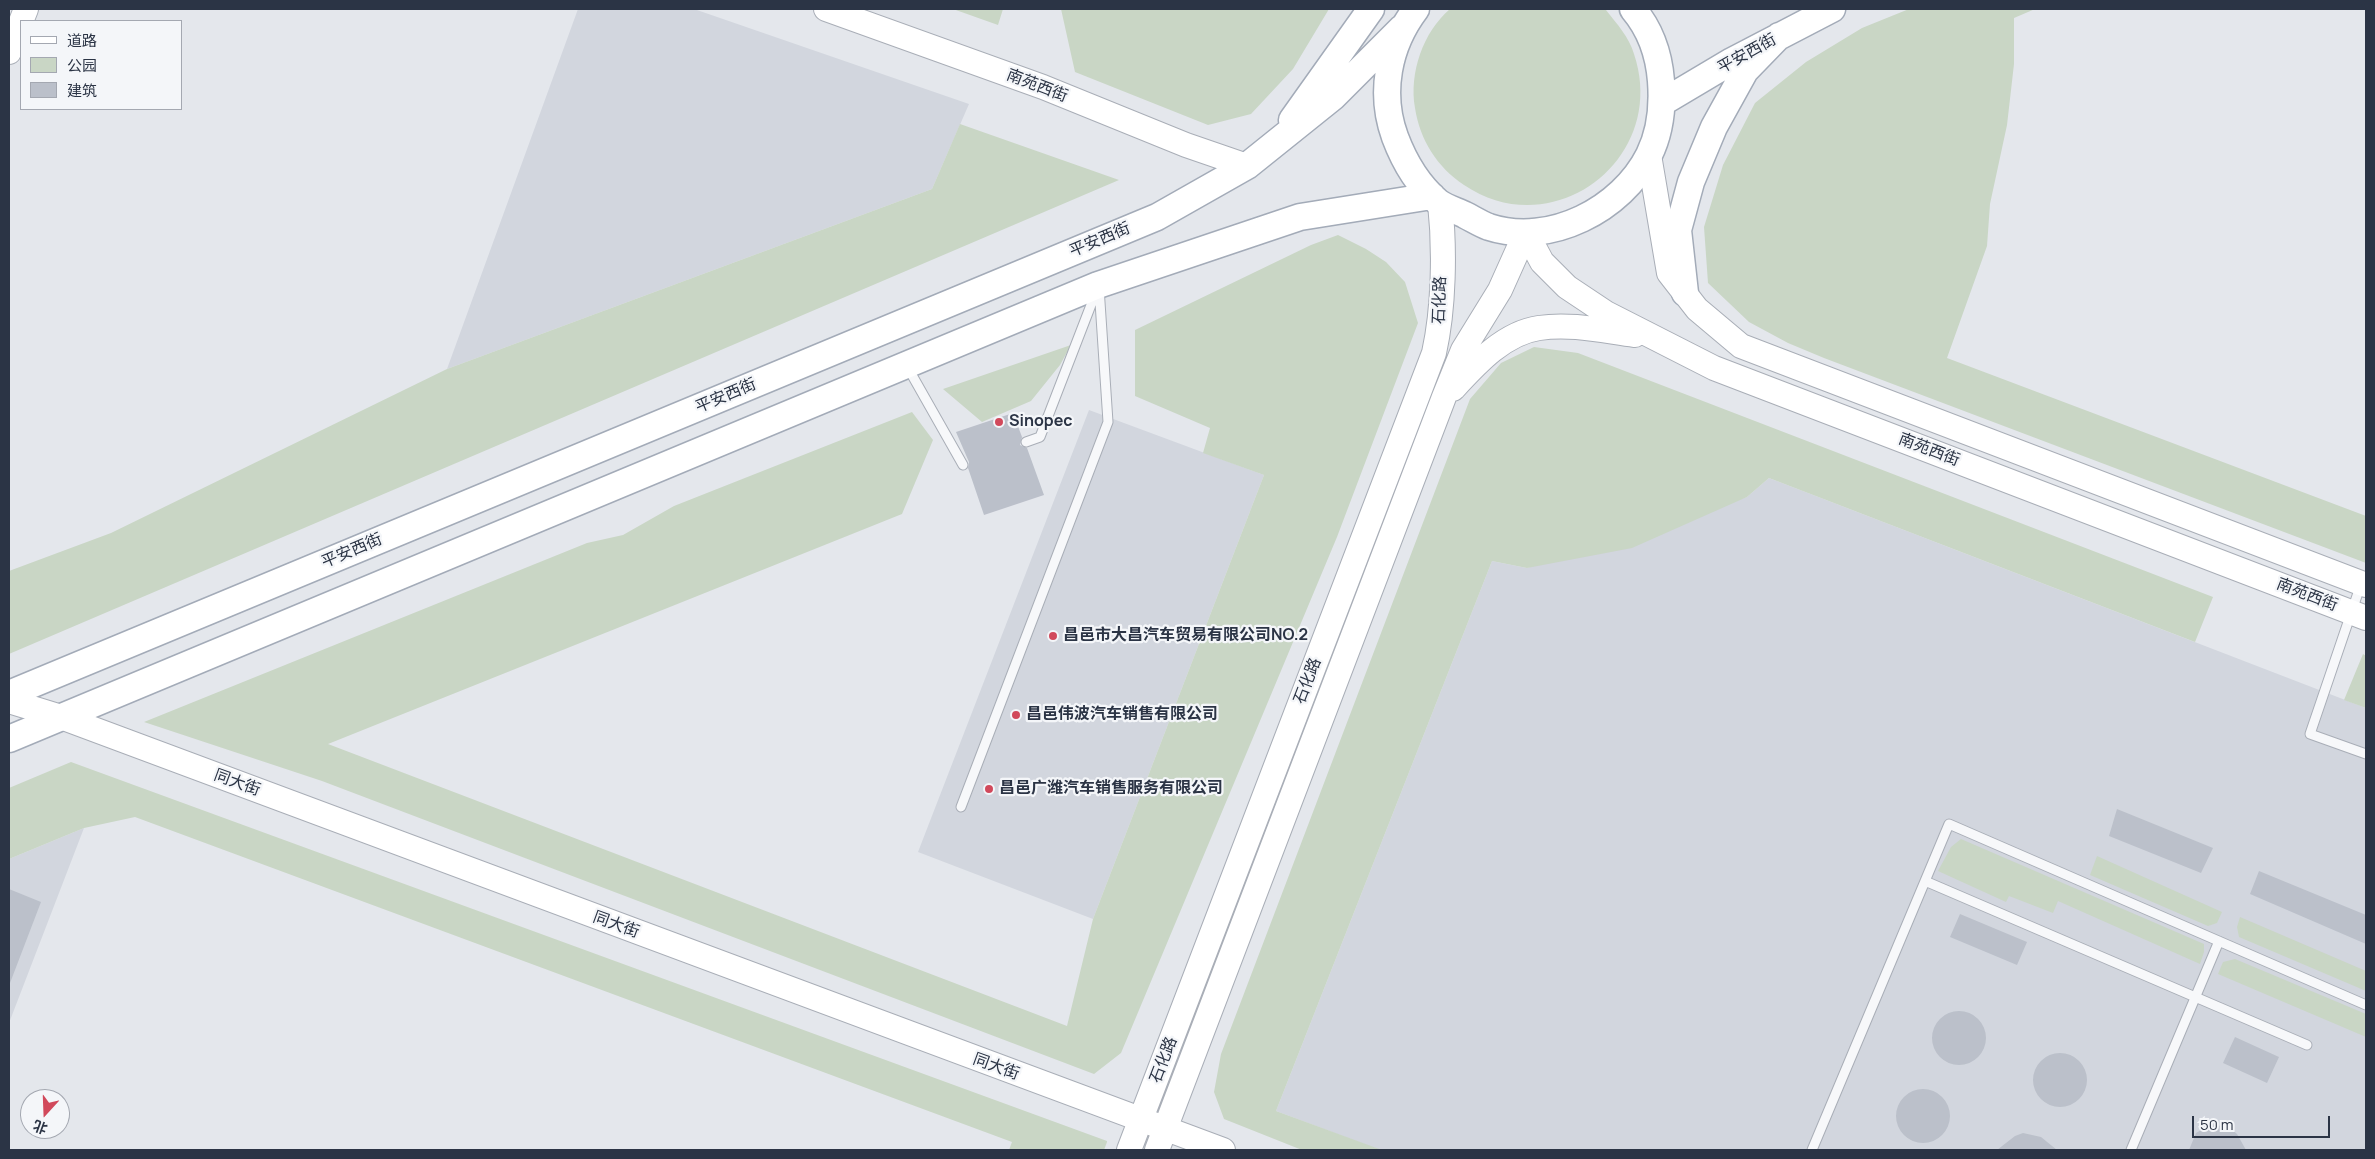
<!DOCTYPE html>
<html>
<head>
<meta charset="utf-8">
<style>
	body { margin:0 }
	#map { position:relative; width:2375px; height:1159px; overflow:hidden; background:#e4e7ec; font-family:Manrope,"Noto Sans SC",sans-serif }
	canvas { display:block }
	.frame { position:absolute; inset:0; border:10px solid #2b3445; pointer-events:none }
	.legend { position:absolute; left:20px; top:20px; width:162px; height:90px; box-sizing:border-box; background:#f4f6f9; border:1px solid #a4a8b1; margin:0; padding:6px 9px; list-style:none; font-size:15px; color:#2b3445 }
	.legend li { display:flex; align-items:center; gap:10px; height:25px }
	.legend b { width:25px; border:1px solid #a4a8b1 }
	.north { position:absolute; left:20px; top:1089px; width:50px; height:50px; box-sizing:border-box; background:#f4f6f9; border:1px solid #a4a8b1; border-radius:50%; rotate:200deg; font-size:14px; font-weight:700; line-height:20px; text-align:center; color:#2b3445 }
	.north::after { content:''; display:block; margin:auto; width:18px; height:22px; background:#d1495b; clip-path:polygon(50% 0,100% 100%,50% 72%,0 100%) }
	.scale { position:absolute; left:2192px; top:1116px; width:138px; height:22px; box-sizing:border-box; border:2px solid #2b3445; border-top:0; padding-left:6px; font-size:15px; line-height:18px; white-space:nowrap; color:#2b3445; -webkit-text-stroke:4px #f4f6f9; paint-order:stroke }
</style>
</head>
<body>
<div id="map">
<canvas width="2375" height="1159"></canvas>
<div class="frame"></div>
<ul class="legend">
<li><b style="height:6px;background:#fff"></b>道路</li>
<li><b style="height:14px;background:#c9d6c5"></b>公园</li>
<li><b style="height:14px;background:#bbc0ca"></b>建筑</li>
</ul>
<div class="north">北</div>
<div class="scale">50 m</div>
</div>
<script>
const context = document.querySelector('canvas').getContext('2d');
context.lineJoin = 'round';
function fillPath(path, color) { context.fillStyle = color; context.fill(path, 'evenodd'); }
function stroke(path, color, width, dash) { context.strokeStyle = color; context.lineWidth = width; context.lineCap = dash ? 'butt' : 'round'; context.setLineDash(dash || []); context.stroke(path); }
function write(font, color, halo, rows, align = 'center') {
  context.font = font + ' Manrope,"Noto Sans SC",sans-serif'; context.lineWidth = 4.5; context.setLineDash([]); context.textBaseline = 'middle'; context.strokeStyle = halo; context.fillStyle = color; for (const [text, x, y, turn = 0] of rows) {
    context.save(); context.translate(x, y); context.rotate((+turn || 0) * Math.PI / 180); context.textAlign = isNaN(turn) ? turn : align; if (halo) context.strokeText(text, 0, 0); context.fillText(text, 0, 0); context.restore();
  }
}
fillPath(new Path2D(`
	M578 9H694L969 104 932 189 447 369Z
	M1089 410 1264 475 1093 919 918 852Z
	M1769 478 2366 708V1150H1380L1276 1111 1492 561 1527 568 1747 497Z
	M84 828 9 1023V859Z`), '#d2d6de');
fillPath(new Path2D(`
	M953 9H1003L998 25Z
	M1061 9H1329L1293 69 1251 114 1208 125 1075 72Z
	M1450 9 1606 10C1617 24 1629 37 1634 54 1669 158 1554 246 1464 185 1437 167 1420 140 1415 108 1409 73 1423 32 1450 9Z
	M1909 9H2035L2014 18V64L2007 125 1990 204 1987 246 1947 358 2366 516V563L1824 358 1788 343 1749 322 1708 283 1704 227 1723 165 1755 103 1806 62 1862 28Z
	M960 124 1119 180 9 654V571L111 533 447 369 932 189Z
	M1338 235 1366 249 1386 262 1405 282 1418 323 1337 537 1121 1053 1094 1074 322 781 144 722 587 543 623 535 674 506 912 412 933 440 902 514 328 744 1067 1026 1093 919 1264 475 1203 453 1210 428 1135 396V330L1311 245Z
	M1071 345 1060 365 1031 401 982 422 943 389Z
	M1534 347 1578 353 2213 597 2195 642 1769 478 1747 497 1632 548 1527 568 1492 561 1276 1111 1382 1150H1302L1224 1119 1214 1092 1221 1054 1470 399 1501 363Z
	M2363 654 2366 656V708L2344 700Z
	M71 762 1107 1141V1142L1104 1150H1009L1012 1142 135 817 84 828 9 859V788Z
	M1961 839 2204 944V952L2200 964 2058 901 2053 913 2009 896 2006 902 1938 871 1951 847Z
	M2097 856 2222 912 2217 923 2208 926 2090 875Z
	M2240 917 2366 971V991L2239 937 2237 927Z
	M2235 959 2366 1014V1037L2218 974 2223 962Z`), '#c9d6c5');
fillPath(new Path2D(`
	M1013 413 1022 437 1020 445 1027 448 1044 495 984 515 968 468 969 462 956 432Z
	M2117 809 2213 848 2201 873 2109 836Z
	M2259 871 2366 915V944L2250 894Z
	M9 889 41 902 10 983H9Z
	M1960 914 2027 942 2017 965 1950 937Z
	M1932 1038a27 27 0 1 1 54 0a27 27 0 1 1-54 0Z
	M2235 1037 2279 1057 2267 1083 2223 1063Z
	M2033 1080a27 27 0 1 1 54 0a27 27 0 1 1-54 0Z
	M1896 1116a27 27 0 1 1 54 0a27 27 0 1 1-54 0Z
	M2212 1124 2230 1128 2237 1134 2246 1150H2189L2196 1133Z
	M2023 1133 2041 1137 2057 1150H1997L2015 1136Z`), '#bbc0ca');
const lane = new Path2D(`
	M908 368 963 465
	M1026 442 1040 437 1096 292
	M2361 584 2310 734 2366 754
	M961 807 1108 422 1099 287
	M1925 881 2307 1045
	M1812 1150 1949 824 2366 1005
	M2131 1150 2219 941`);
const secondary = new Path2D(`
	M826 9 1043 87 1186 145 1247 166
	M9 52 26 9
	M1649 155 1669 273 1697 309 1741 346 2366 585
	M1526 232 1542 262 1567 287 1606 313 1714 368 2366 618
	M1453 389C1476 364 1504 333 1539 328 1571 323 1604 331 1635 335
	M9 701 61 717 1223 1150
	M1129 1150 1434 353C1444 308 1445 249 1440 203
	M1157 1150 1444 397 1463 350 1500 290 1526 232`);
const primary = new Path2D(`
	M1416 9C1388 46 1379 93 1395 137 1404 161 1418 185 1438 202 1446 208 1457 211 1465 215 1473 219 1481 224 1489 227 1550 247 1622 209 1649 155 1661 131 1663 107 1661 81 1659 55 1650 29 1633 9
	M1663 102 1732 61 1832 9
	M1292 120 1371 9
	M1685 293 1678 230 1691 182 1714 127 1745 71 1779 36
	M9 694 1157 217 1247 166 1333 97 1402 28
	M9 739 1098 285 1300 217 1432 196`);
stroke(lane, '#a9aeb7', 11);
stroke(secondary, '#a9aeb7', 26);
stroke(primary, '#a3abb8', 29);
stroke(lane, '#f7f8fa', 9);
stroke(secondary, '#fff', 24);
stroke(primary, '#fff', 26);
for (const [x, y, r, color] of [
	[999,422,5,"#d1495b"],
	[1053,636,5,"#d1495b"],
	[1016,715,5,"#d1495b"],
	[989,789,5,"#d1495b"]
]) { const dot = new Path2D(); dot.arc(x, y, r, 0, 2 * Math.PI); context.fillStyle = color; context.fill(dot); stroke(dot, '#f4f6f9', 2); }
write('16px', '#2b3445', '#f4f6f9', [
	["平安西街",1747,54,-29],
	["南苑西街",1037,86,21],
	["平安西街",1100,240,-23],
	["石化路",1440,300,-88],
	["平安西街",726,396,-23],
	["南苑西街",1929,450,21],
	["平安西街",352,551,-23],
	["南苑西街",2307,595,21],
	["石化路",1308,681,-69],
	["同大街",237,783,20],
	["同大街",616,925,20],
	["石化路",1164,1060,-69],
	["同大街",996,1067,20]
]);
write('bold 16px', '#2b3445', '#f4f6f9', [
	["Sinopec",1009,422],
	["昌邑市大昌汽车贸易有限公司NO.2",1063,636],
	["昌邑伟波汽车销售有限公司",1026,715],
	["昌邑广潍汽车销售服务有限公司",999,789]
], 'left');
</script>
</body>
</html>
